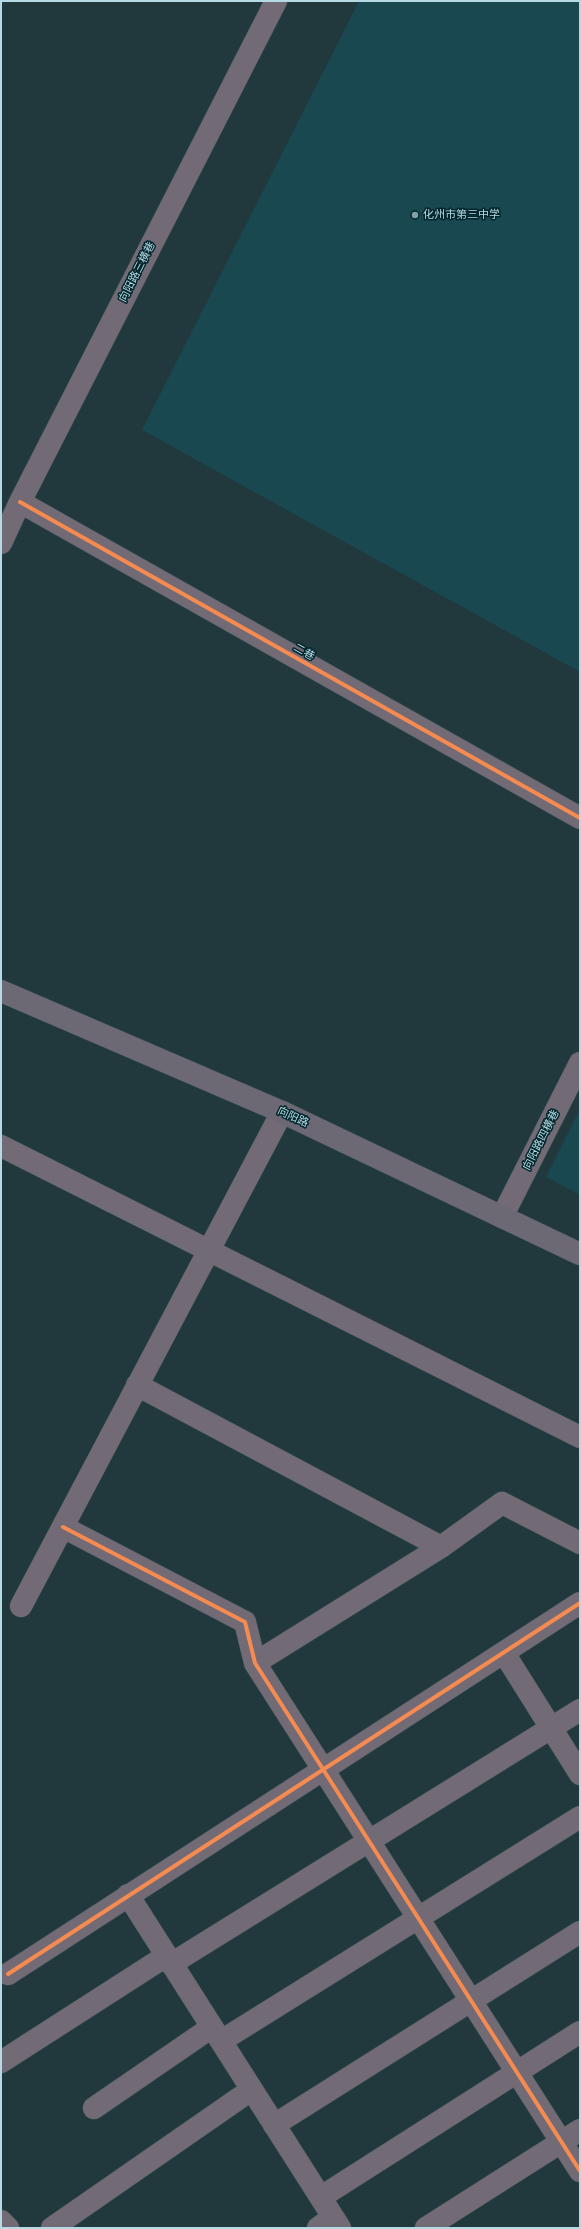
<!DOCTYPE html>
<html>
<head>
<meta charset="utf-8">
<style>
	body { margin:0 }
	#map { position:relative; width:581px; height:2229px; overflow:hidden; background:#21383c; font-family:Mulish,sans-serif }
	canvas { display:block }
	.frame { position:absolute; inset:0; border:2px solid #b5dae3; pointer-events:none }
</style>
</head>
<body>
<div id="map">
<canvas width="581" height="2229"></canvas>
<div class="frame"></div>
</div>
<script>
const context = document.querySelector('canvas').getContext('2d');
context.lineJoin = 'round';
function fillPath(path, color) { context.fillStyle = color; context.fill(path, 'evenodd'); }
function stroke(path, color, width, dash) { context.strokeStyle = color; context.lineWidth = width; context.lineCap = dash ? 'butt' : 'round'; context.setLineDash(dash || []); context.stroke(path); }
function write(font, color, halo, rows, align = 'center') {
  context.font = font + ' Mulish,"Noto Sans SC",sans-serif'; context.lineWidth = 3; context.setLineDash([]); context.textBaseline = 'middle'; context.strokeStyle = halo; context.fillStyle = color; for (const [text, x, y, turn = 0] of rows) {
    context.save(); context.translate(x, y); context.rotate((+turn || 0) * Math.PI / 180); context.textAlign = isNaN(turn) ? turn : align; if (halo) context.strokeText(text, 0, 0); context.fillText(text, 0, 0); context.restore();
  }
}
fillPath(new Path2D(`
	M359 1H580V672L142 430Z
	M580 1109V1195L546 1177Z`), '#194851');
const minor = new Path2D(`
	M20 502 580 818
	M1 543 20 502 276 1
	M1 1146 580 1437
	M502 1217 580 1063
	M137 1385 441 1547
	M63 1527 245 1622 255 1663 580 2171
	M21 1606 282 1112
	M504 1653 580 1774
	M255 1663 441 1547 502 1503 580 1543
	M128 1895 340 2228
	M171 1964 580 1710
	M8 1974 580 1603
	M221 2041 580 1817
	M1 2062 166 1956
	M94 2108 212 2027
	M274 2125 580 1932
	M321 2197 580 2032
	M1 2221 8 2228
	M52 2228 251 2090
	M318 2228 333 2217
	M426 2228 580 2130`);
const major = new Path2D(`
	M1 991 282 1112 580 1254`);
stroke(minor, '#3e5458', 23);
stroke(major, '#3e5458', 23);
stroke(minor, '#726a74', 22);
stroke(major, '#6d6974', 22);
stroke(new Path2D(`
	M20 502 580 818
	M63 1527 245 1622 255 1663 580 2171
	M8 1974 580 1603`), '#f68b52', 4);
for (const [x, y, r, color] of [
	[415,215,4,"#81a1a9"]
]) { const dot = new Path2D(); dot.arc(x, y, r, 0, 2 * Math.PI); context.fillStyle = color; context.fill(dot); stroke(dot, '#02252c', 1.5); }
write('11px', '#b5dae3', '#02252c', [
	["化州市第三中学",423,215]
], 'left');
write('11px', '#b5dae3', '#02252c', [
	["向阳路三横巷",137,272,-63],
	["二巷",304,652,29],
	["向阳路",293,1117,25],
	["向阳路四横巷",541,1140,-63]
]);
</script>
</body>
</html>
